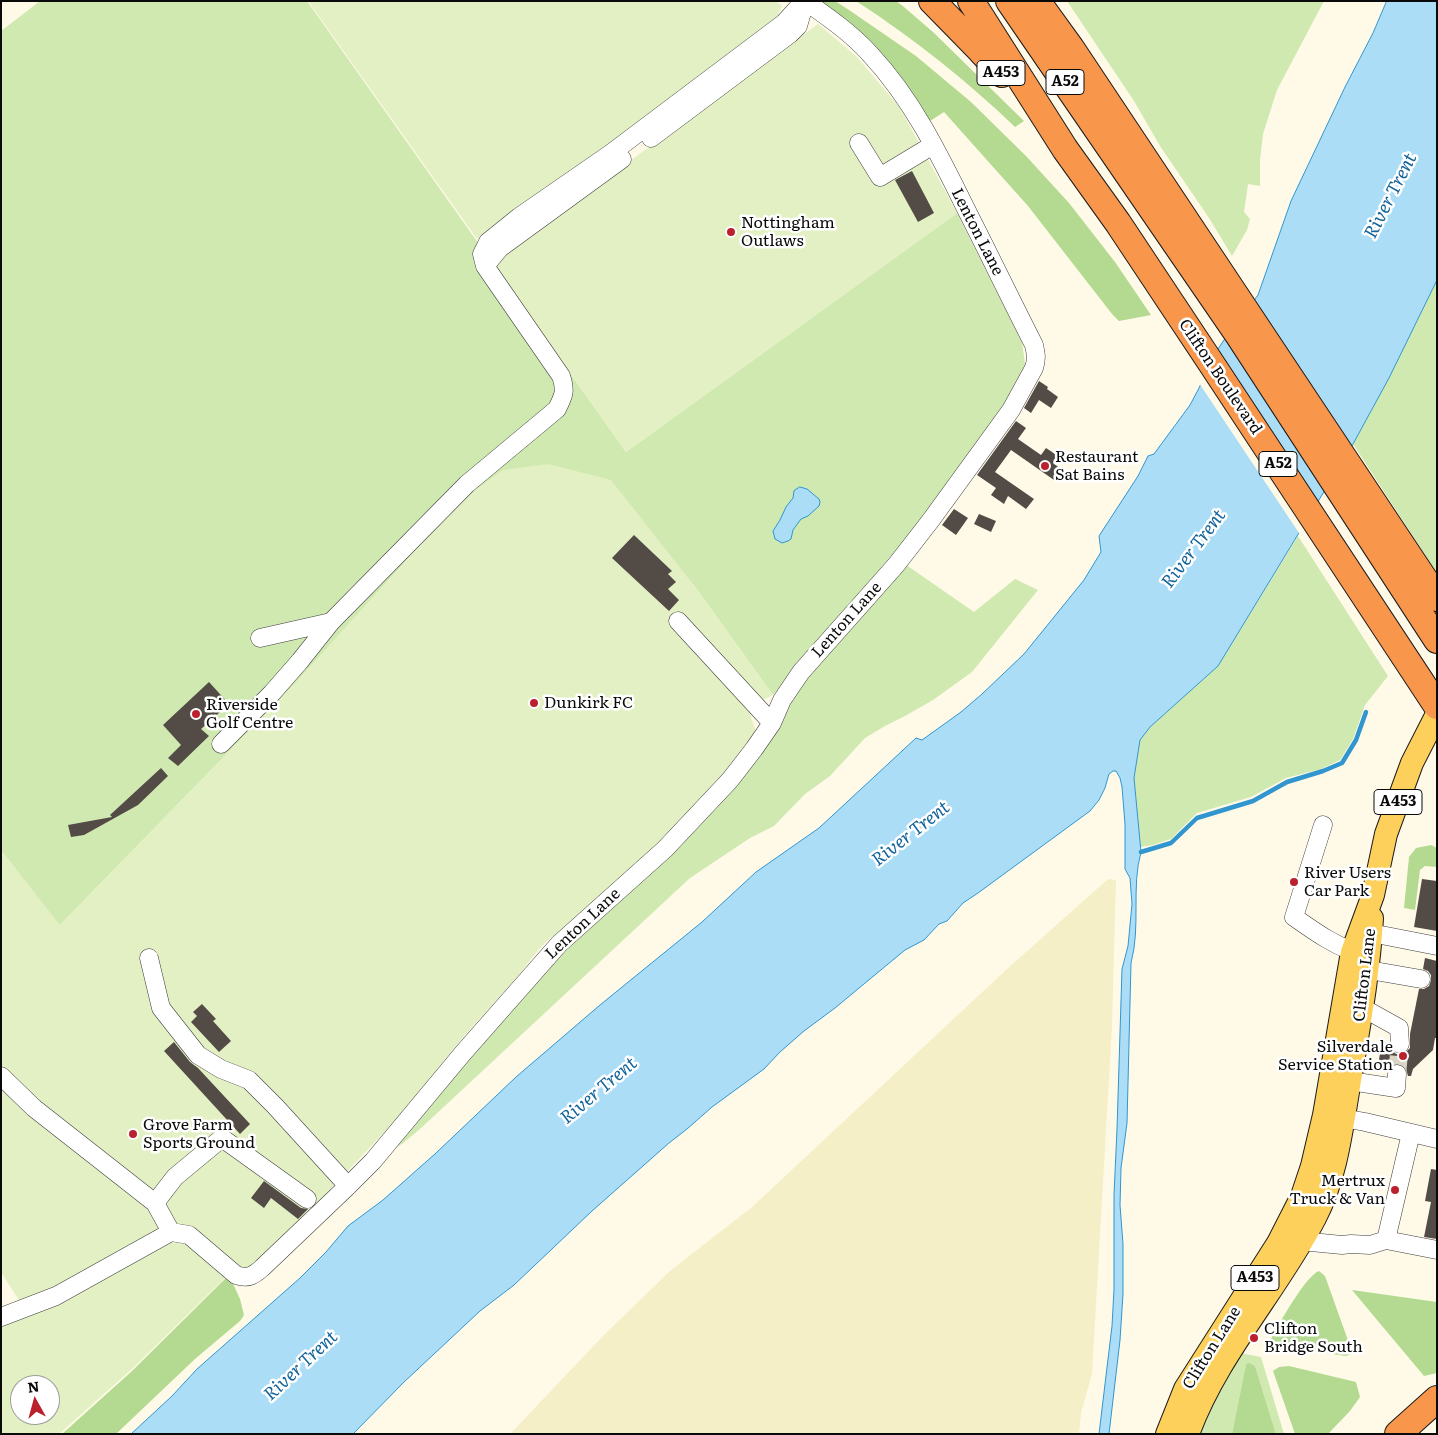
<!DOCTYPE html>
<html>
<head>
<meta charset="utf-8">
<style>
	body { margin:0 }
	#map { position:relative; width:1438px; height:1435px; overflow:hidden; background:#fffae7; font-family:Literata,serif }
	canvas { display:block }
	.frame { position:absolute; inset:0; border:2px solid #0a0a0a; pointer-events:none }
	.north { position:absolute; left:10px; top:1375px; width:50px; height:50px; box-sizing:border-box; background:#fff; border:1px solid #9d9d9d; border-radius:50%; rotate:353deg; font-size:14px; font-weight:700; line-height:20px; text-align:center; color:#0a0a0a }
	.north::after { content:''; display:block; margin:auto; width:18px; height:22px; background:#bb212d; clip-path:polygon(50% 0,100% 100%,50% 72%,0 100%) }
</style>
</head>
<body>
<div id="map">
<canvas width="1438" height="1435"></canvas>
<div class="frame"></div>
<div class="north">N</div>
</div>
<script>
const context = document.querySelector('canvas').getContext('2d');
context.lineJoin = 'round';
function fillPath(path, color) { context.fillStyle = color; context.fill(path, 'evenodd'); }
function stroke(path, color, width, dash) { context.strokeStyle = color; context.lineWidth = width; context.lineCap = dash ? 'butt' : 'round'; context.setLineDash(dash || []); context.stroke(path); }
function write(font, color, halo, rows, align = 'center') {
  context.font = font + ' Literata,serif'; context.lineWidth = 5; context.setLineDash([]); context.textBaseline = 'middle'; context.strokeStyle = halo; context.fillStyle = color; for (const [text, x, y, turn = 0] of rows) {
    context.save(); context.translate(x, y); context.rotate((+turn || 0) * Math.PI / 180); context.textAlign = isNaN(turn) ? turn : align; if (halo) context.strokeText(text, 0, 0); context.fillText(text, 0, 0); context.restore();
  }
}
fillPath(new Path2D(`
	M1108 879 1116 880 1112 1026 1092 1374 1081 1413 1079 1434H510L604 1335 670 1271 752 1207 1007 969Z`), '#f4efc7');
fillPath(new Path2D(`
	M40 1H307L626 452 957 213 1022 342 1026 371 957 473 896 550 773 695 693 584 453 509 292 687 59 926 1 850V31Z
	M1067 1H1324L1277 90 1263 134 1260 160V186L1248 184 1244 212 1250 219 1247 230 1232 256 1209 218 1160 146 1134 101Z
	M1437 280V573L1353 444 1389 378Z
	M1298 536 1388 676 1365 705 1353 739 1340 760 1321 769 1286 778 1251 797 1197 813 1171 839 1153 845 1140 847 1134 778 1140 740 1150 727 1218 666Z
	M902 562 974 612 1015 579 1038 590 972 672 933 700 905 716 885 726 865 738 830 776 805 794 774 826 750 838 690 878 420 1129 402 1144 387 1152 544 971 800 685Z
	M1239 1350 1245 1354 1261 1357 1284 1434H1276L1255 1366 1246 1364 1232 1434H1197Z`), '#d0e9b1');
fillPath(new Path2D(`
	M812 1H835L849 10 916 56 971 102 1026 156 1069 203 1115 262 1151 315 1119 321 1112 314 1028 206 944 112 927 123Z
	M856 1H896L904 7 933 32 1024 121 1015 127C966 80 913 38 856 1Z
	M1431 845 1437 848V867L1425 866 1420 870 1415 910 1404 908 1409 857 1416 848Z
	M1319 1271 1325 1276 1350 1346 1351 1354 1346 1356 1271 1345 1270 1341 1274 1333C1282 1319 1306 1276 1319 1271Z
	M229 1275 240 1299 244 1315 240 1321 195 1359 116 1434H62L131 1372Z
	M1352 1290 1437 1302V1373L1424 1376Z
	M1249 1363 1255 1366 1276 1434H1232L1246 1364Z
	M1289 1366 1356 1382 1360 1397 1350 1411 1328 1434H1295L1273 1371 1279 1367Z`), '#b3da90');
fillPath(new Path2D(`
	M308 1H776L782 6 776 18 757 37 477 239Z
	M818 24 857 57 900 108 957 213 626 452 495 266 506 251Z
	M548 464 611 480 693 584 773 695 763 700 750 714 756 732 740 756 677 827 564 929 549 939 539 949 516 978 464 1036 393 1123 324 1196 334 1207 257 1281 228 1275 133 1368 59 1434H1V1313L22 1305 1 1272V850L60 925 292 687 453 509 475 490 503 470ZM20 1385H50V1415H20Z`), '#e2f0c3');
const water = new Path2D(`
	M1387 1H1437V280L1389 378 1353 444 1218 666 1150 727 1140 740 1134 778 1141 852C1131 888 1141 926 1131 963L1127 1123 1121 1168 1120 1205 1123 1244V1294L1120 1340 1109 1434H1099L1112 1326 1114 1289V1195L1117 1129 1122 969 1128 946 1132 904 1130 878 1125 869V824L1122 787 1120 778 1116 771H1113L1109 774 1105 788 1099 800 1090 811 978 893 963 903 947 921 939 924 924 940 905 950 835 1008 804 1031 780 1052 764 1069 712 1107 687 1129 669 1143 592 1211 514 1285 480 1311 403 1383 353 1434H131L172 1396 197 1369 300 1278 326 1252 348 1226 383 1200 436 1153 516 1077 600 1005 702 922 756 872 819 828 916 738 922 740 961 712 982 694 1024 654 1084 580 1101 552 1099 536 1138 476 1148 456 1154 454 1190 405 1199 388 1214 355 1224 340 1258 295 1291 201 1345 87 1373 33Z
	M800 487 807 489 819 499 820 502 819 506 808 516 801 519 793 530 791 539 788 541 782 543 775 539 773 531 780 520 786 507 793 498 794 491Z`);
fillPath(water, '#abddf7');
stroke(water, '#3195cf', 1);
fillPath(new Path2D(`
	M1212 354 1319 506 1301 536 1199 383Z`), '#fffae7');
stroke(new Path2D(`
	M1141 852 1171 843 1197 818 1253 801 1287 782 1323 771 1342 763 1356 740 1366 712`), '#3195cf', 4.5);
fillPath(new Path2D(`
	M912 171 934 213 918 222 895 180Z
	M1039 381 1048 387 1047 389 1058 397 1051 408 1039 400 1031 413 1024 408Z
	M1016 421 1026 428 1018 439 1041 455 1046 448 1058 456 1053 463 1061 469 1054 480 1011 450 995 472 1034 499 1026 509 1008 496 1004 504 991 495 996 488 977 475Z
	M954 509 968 518 956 535 942 525Z
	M979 514 996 521 991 532 974 524Z
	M634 535 672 571 668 574 676 582 668 589 679 600 669 611 612 558Z
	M209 682 229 704 201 729 209 736 178 766 168 758 181 745 163 725Z
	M161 768 168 776 138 805 84 835 71 837 68 825 112 817 110 815Z
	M1422 879 1437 881V931L1414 927Z
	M1425 958 1437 961V1038H1435L1433 1050 1413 1069 1411 1076H1408L1406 1069 1403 1066 1398 1064 1392 1065 1389 1068 1387 1072 1377 1071 1382 1042 1389 1043 1391 1049 1396 1054 1400 1055 1405 1053 1410 1048V1034L1419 989H1424L1429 986 1431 980V975L1428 971 1423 969Z
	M202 1004 216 1019 213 1021 231 1041 219 1052 191 1022 197 1016 193 1012Z
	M174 1042 190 1062 198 1068 250 1124 240 1134 164 1051Z
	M1431 1169 1437 1170V1239L1424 1237 1431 1202 1425 1201Z
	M264 1181 301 1208 308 1209 298 1219 271 1198 264 1208 251 1198Z`), '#534b46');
stroke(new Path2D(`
	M1397 1074 1400 1044`), '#dad6c6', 18, [18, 9]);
const minor = new Path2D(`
	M651 138 790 34 798 26 802 12
	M859 143 880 177 933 145
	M485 266 500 248 622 159
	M678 621 772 723
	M260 638 331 622 467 484 557 409C564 395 566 391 561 376L485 266 482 254 488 242 519 217 610 154 784 23 804 1
	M221 744 272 693 300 661 331 622
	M1323 825 1294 917C1315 932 1339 949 1365 955
	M1371 933 1437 946
	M149 958 161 1008 198 1055 221 1069 249 1080 275 1106 348 1186
	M1369 970 1421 979
	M1363 1008 1399 1028 1400 1044
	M1 1076 34 1108 155 1203
	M1350 1081 1396 1088 1397 1074
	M1332 1116 1365 1122 1437 1139
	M171 1232 155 1203 175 1177 222 1138 307 1199
	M1290 1240 1342 1245 1351 1244 1370 1245 1386 1240 1411 1133
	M1386 1240 1437 1250
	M1 1317 56 1296 171 1232 189 1235 236 1275C248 1279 253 1276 262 1268L348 1186 373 1161 463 1053 559 944 665 849 730 780 754 749 772 723 782 700 801 672 896 565 931 520 1011 410 1034 368C1037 359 1036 354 1034 345 1011 300 989 254 966 209 939 154 912 99 870 54 851 33 828 17 805 1`);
const major = new Path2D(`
	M1167 1434 1185 1389 1278 1243 1302 1196 1312 1166 1324 1115 1352 952 1373 895 1386 834 1412 763 1437 714
	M1188 1434C1217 1355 1276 1292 1315 1218 1337 1176 1342 1126 1350 1080 1359 1026 1369 973 1372 918`);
const highway = new Path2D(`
	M932 1 979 49 1002 74
	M971 1 1065 149 1118 223 1213 366 1437 706
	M1009 1 1239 336 1437 640
	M1037 1 1071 48 1437 598
	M1398 1434 1437 1399`);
stroke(minor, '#3d3d3d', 19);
stroke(major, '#1b1b1b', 24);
stroke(highway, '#1b1b1b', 28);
stroke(minor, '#fff', 18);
stroke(major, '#fcd05a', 22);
stroke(highway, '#f8964c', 26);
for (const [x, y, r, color] of [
	[731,232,5,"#bb212d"],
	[1045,466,5,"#bb212d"],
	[534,703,5,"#bb212d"],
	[196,714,5,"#bb212d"],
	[1294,882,5,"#bb212d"],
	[1403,1056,5,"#bb212d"],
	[133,1134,5,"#bb212d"],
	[1395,1190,5,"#bb212d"],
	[1254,1338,5,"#bb212d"]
]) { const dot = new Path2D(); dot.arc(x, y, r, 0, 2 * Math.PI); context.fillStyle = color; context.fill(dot); stroke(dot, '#fff', 2); }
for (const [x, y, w] of [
	[1001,73,48],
	[1065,82,38],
	[1278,464,38],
	[1398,802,48],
	[1255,1278,48]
]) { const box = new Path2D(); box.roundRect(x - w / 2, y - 12.5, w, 25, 4); context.fillStyle = '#fff'; context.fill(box); stroke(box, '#0a0a0a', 1); }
write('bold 15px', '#0a0a0a', null, [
	["A453",1001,73],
	["A52",1065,82],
	["A52",1278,464],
	["A453",1398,802],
	["A453",1255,1278]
]);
write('16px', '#0a0a0a', '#fff', [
	["Nottingham",741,223],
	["Outlaws",741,241],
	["Restaurant",1055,457],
	["Sat Bains",1055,475],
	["Dunkirk FC",544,703],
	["Riverside",206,705],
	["Golf Centre",206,723],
	["River Users",1304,873],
	["Car Park",1304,891],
	["Silverdale",1393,1047,"right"],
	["Service Station",1393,1065,"right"],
	["Grove Farm",143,1125],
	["Sports Ground",143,1143],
	["Mertrux",1385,1181,"right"],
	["Truck & Van",1385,1199,"right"],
	["Clifton",1264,1329],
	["Bridge South",1264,1347]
], 'left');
write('16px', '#0a0a0a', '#fff', [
	["Lenton Lane",977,232,63],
	["Clifton Boulevard",1220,377,56],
	["Lenton Lane",847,620,-48],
	["Lenton Lane",583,924,-43],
	["Clifton Lane",1365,975,-83],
	["Clifton Lane",1212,1348,-58]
]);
write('italic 18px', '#13649c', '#fff', [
	["River Trent",1391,196,-63],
	["River Trent",1194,549,-53],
	["River Trent",911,834,-38],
	["River Trent",599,1091,-40],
	["River Trent",301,1366,-43]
]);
</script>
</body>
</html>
